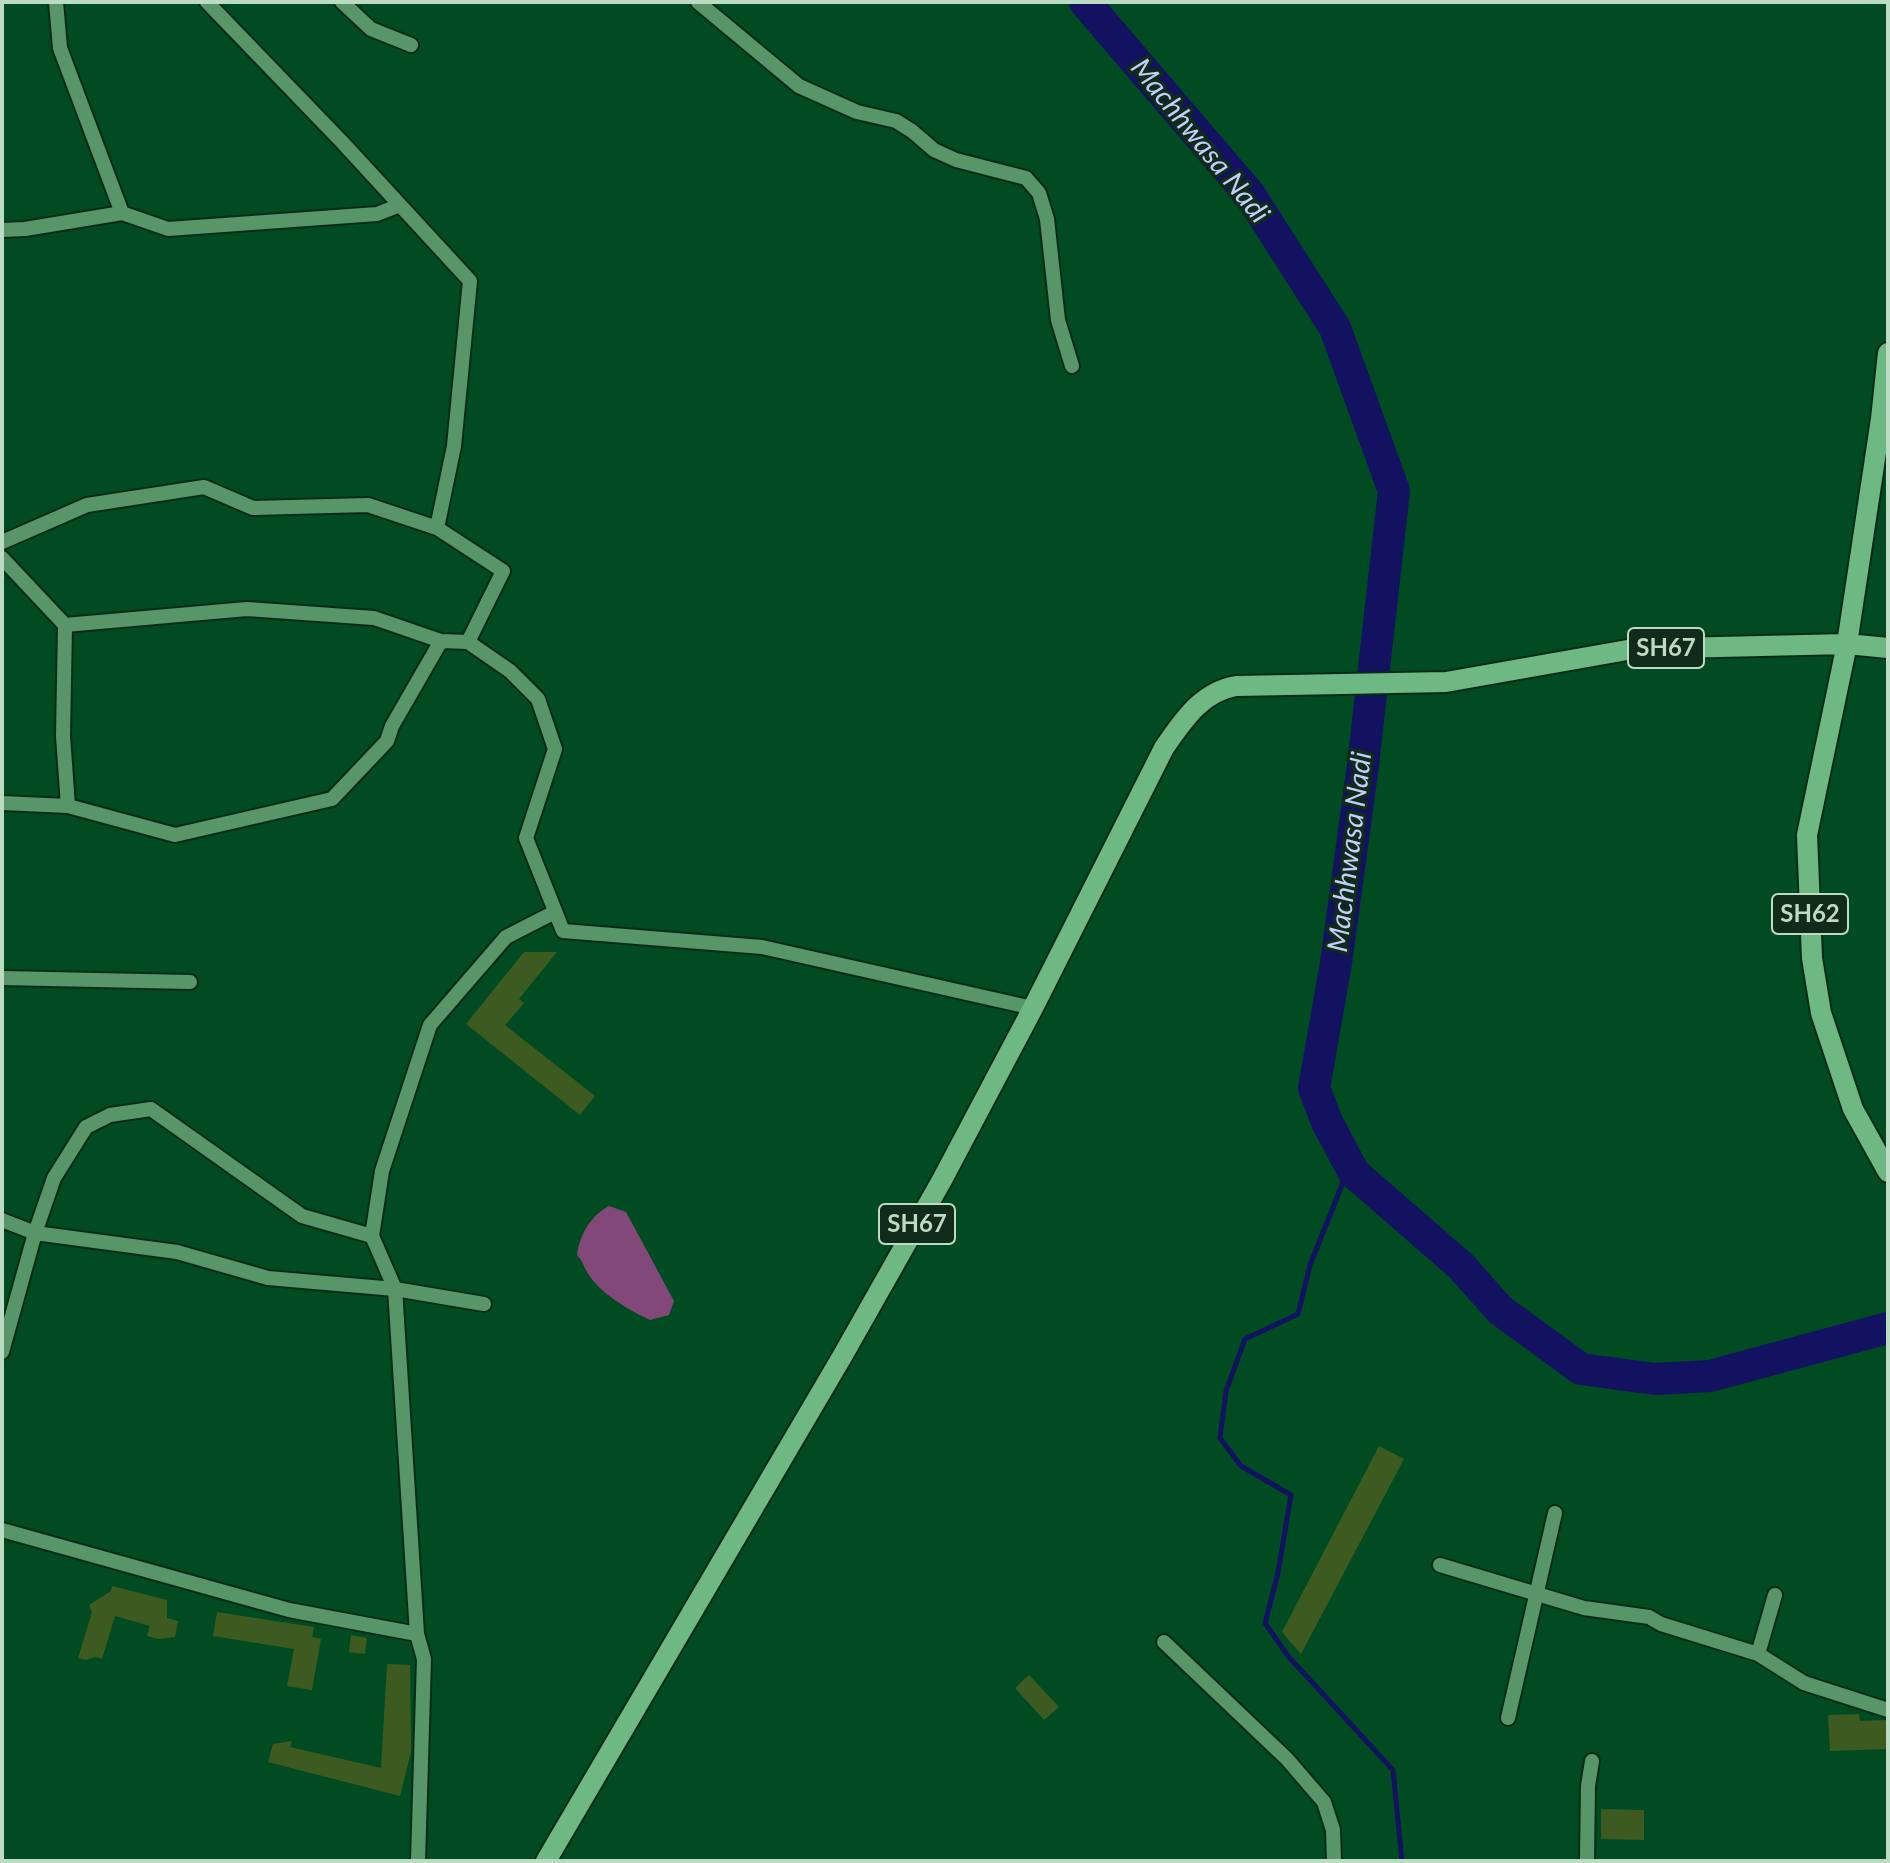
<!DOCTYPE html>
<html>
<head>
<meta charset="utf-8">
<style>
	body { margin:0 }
	#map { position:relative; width:1890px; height:1863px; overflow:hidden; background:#014b23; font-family:Lato,sans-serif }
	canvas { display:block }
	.frame { position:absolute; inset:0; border:4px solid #bcdbc3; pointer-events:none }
</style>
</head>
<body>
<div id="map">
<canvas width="1890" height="1863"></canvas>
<div class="frame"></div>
</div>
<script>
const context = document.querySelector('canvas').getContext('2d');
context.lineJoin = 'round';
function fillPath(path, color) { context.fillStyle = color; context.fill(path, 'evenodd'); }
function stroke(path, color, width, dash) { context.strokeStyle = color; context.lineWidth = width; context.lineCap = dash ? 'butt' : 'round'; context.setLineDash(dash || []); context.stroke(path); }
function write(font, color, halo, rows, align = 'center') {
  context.font = font + ' Lato,sans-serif'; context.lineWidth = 7; context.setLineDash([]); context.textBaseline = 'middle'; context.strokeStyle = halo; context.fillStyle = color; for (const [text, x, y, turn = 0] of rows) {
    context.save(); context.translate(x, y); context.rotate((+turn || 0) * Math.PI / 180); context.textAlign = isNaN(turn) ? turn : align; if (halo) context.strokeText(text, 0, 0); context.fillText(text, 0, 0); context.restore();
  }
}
fillPath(new Path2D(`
	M609 1206 626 1212 674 1301 669 1315 650 1320C629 1310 599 1293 587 1272 583 1265 583 1261 577 1255 580 1235 590 1216 609 1206Z`), '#814879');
stroke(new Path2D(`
	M1350 1165 1310 1265 1298 1314 1245 1339 1226 1391 1220 1438 1241 1466 1291 1495 1278 1573 1265 1623 1288 1656 1393 1770 1402 1861`), '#131260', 5);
stroke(new Path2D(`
	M1085 2 1250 195 1335 328 1394 491 1363 765 1336 963 1314 1088 1327 1122 1354 1173 1461 1266 1500 1310 1581 1369 1655 1379 1710 1376 1888 1328`), '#131260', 32);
fillPath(new Path2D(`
	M524 952H557L519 999 524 1003 505 1025 595 1096 580 1115 466 1024Z
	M1379 1446 1404 1459 1301 1654 1282 1632Z
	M112 1586 167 1600V1618L178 1621 175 1637 159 1639 147 1636 150 1626 115 1616 102 1659 95 1657 86 1660 78 1658 92 1612 89 1605 111 1591Z
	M217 1612 314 1627 312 1637 321 1639 312 1690 287 1686 294 1649 213 1636Z
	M351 1635 367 1638 365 1654 349 1652Z
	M387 1664 410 1665 411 1752 400 1796 268 1762 273 1744 292 1741 290 1747 381 1768Z
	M1029 1675 1059 1707 1044 1720 1015 1688Z
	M1859 1714 1860 1721 1888 1720V1749L1830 1751 1828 1715Z
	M1601 1809 1644 1810V1840L1601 1839Z`), '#3d5b20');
const minor = new Path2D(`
	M56 2 60 48 122 213
	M207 2 342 142 470 281 454 446 437 528 503 571 468 642 510 671 538 699 555 749 526 838 563 931 762 947 1033 1008
	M342 2 371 29 411 45
	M698 2 799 86 857 112 896 121 912 131 934 150 956 160 1026 178 1039 193 1047 219 1058 320 1072 366
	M2 230 25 229 122 213 168 229 377 214 400 205
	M2 542 87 505 204 487 253 508 368 505 437 528
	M2 558 65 625 63 736 68 806
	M65 625 247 609 374 618 441 641 468 642
	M2 803 68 806 175 835 332 799 387 741 392 726 441 641
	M2 978 190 982
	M2 1220 35 1233 177 1252 268 1278 395 1289 484 1304
	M2 1352 35 1233 54 1178 86 1127 110 1115 151 1109 302 1216 372 1236
	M2 1530 289 1610 417 1634 395 1289 372 1236 382 1171 430 1025 506 937 555 912
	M1440 1565 1584 1608 1649 1617 1661 1624 1758 1654 1804 1683 1888 1710
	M417 1634 424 1659 418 1861
	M1164 1642 1287 1759 1324 1802 1333 1830 1334 1861
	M1758 1654 1775 1595
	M1508 1718 1555 1513
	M1587 1861 1588 1786 1592 1761`);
const major = new Path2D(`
	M1888 353 1881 419 1847 644 1807 835 1812 958 1821 1013 1853 1109 1888 1172
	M546 1861 843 1355 942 1180 1033 1008 1164 748C1183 721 1201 692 1236 686L1446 682 1633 649 1847 644 1888 648`);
stroke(minor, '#0a2c16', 18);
stroke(major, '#0a2c16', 24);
stroke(minor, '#58966a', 14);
stroke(major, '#6db883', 20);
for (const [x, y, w] of [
	[1666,648,76],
	[1810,914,76],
	[917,1224,76]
]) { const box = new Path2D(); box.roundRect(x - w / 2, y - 20, w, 40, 6); context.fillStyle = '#102b19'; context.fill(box); stroke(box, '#bcdbc3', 2); }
write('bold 24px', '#bcdbc3', null, [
	["SH67",1666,648],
	["SH62",1810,914],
	["SH67",917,1224]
]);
write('italic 28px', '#c2cffc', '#102b19', [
	["Machhwasa Nadi",1200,141,51],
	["Machhwasa Nadi",1350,852,-83]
]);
</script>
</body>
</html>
